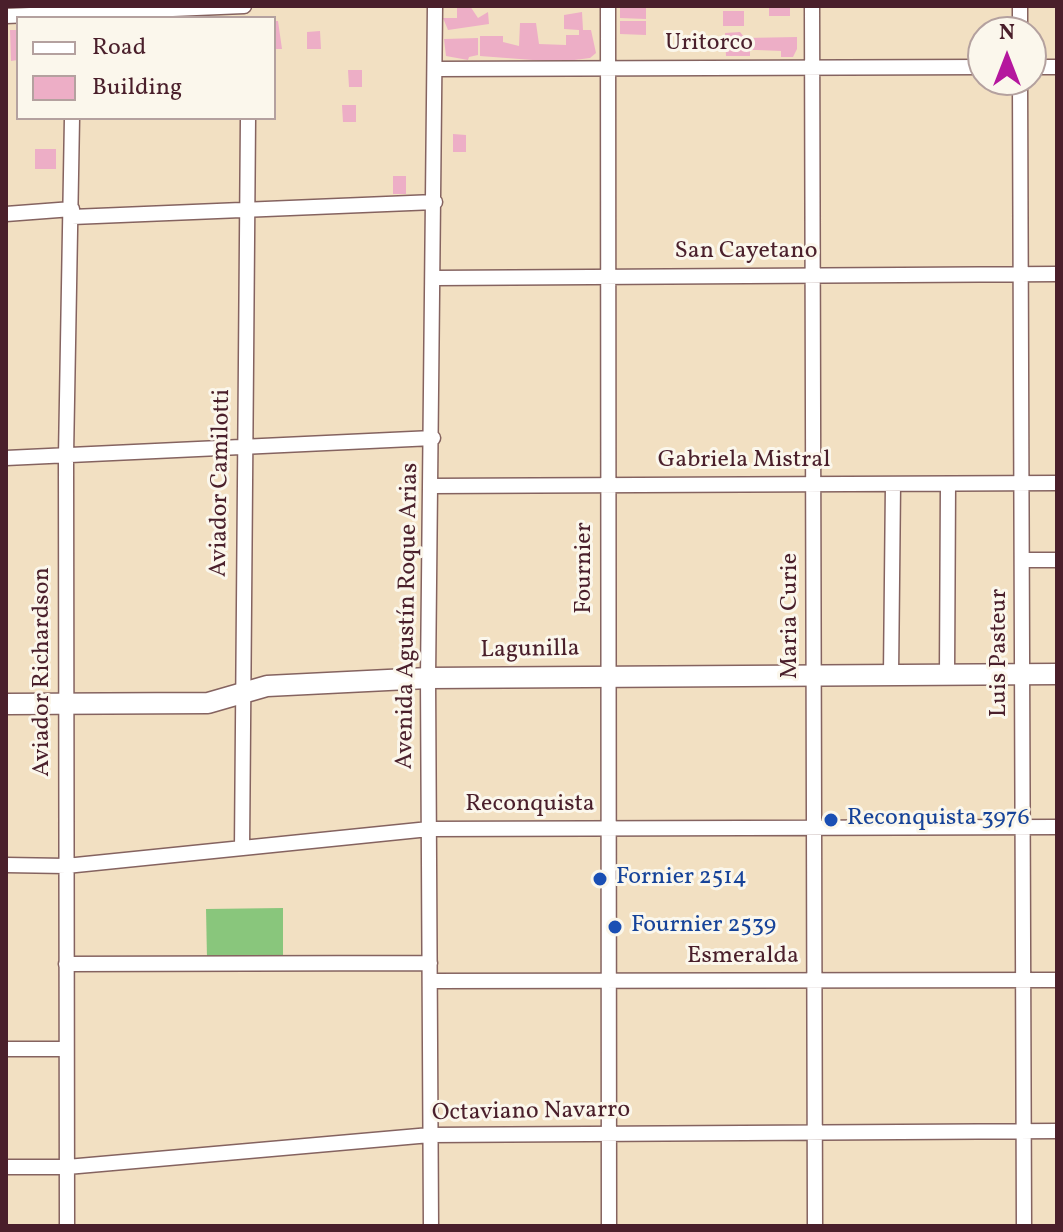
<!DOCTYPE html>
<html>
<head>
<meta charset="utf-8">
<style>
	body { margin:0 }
	#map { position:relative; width:1063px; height:1232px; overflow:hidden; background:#f2e0c2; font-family:Vollkorn,serif }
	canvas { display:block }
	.frame { position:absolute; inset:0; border:8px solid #4a1f2b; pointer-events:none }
	.legend { position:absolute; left:16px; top:16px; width:260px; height:104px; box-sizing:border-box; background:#fbf7ec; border:2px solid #b4a19f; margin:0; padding:10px 14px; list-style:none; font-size:24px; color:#4a1f2b }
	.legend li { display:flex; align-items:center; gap:16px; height:40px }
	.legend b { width:40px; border:2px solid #b4a19f }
	.north { position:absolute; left:967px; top:16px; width:80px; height:80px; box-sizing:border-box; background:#fbf7ec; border:2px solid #b4a19f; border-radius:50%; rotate:0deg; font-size:22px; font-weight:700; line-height:32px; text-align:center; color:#4a1f2b }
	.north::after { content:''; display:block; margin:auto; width:28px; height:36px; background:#b5179e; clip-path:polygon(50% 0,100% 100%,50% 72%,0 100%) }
</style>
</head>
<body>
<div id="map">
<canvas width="1063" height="1232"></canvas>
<div class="frame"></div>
<ul class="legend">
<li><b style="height:10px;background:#fff"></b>Road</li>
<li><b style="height:22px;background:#edaec6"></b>Building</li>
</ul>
<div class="north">N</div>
</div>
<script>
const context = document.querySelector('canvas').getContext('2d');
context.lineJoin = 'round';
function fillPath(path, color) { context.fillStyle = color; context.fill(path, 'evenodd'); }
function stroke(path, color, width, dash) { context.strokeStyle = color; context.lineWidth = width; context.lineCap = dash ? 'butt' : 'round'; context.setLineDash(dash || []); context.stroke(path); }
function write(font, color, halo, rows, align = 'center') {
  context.font = font + ' Vollkorn,serif'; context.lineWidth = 6; context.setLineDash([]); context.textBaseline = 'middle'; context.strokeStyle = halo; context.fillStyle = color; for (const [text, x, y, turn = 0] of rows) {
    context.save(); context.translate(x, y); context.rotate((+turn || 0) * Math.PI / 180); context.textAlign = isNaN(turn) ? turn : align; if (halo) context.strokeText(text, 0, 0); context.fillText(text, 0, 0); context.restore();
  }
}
fillPath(new Path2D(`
	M283 908V958H207L206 909Z`), '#89c67c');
fillPath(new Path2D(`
	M457 6H470L478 18 488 12 489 24 448 30 443 18H457Z
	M620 6H646V19L620 18Z
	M769 6H790V16H769Z
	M723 11H744V26H723Z
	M582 12 583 30H591L596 53 590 58 559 62 480 56V36H503V42L519 46 520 23H536L539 44 566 45V35H579V30L564 29V15Z
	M274 21H278L282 49H274Z
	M620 21H646V35L620 34Z
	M10 30H18V60L11 61Z
	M320 31 321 49H307V32Z
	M740 32 745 38 797 37V49L793 57H781V51L757 50H750V56H726L725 33Z
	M478 38V55L469 57 468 60 446 56 444 39Z
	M348 70H362V87H349Z
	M342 105H356V122H343Z
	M453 134 466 135V152H453Z
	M35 149H56V169H35Z
	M393 176H406V194H393Z`), '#edaec6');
const street = new Path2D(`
	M608 6 609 1226
	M812 6 815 1226
	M1020 6V32
	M6 16 244 6
	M1031 67H1057
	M435 69 983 67
	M1020 80 1024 1226
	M6 214 72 209
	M72 217 435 202
	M435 278 1057 274
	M6 458 433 438
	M431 486 1057 483
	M1023 560H1057
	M947 674 948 484
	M891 675 893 484
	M242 848 248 118
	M6 865 66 866 429 829 1057 827
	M66 964 430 963
	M430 981 1057 980
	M6 1049H66
	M6 1167H67L430 1135 1057 1131
	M67 1226 66 456 72 118
	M431 1226 428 678 435 6`);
const secondary = new Path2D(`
	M6 704 208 703 267 686 428 678 1057 674`);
stroke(street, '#856360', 17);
stroke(secondary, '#856360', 23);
stroke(street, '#fff', 14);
stroke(secondary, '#fff', 20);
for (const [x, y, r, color] of [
	[831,820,8,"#1a4fb4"],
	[600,879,8,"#1a4fb4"],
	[615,927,8,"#1a4fb4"]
]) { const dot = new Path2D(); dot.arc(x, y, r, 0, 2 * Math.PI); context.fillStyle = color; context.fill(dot); stroke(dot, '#fbf7ec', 3); }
write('24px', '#4a1f2b', '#fbf7ec', [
	["Uritorco",709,45],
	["San Cayetano",746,253],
	["Gabriela Mistral",744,462],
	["Aviador Camilotti",222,483,-89],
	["Fournier",586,568,-90],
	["Avenida Agustín Roque Arias",409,616,-89],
	["Maria Curie",792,616,-90],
	["Lagunilla",530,651,-1],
	["Luis Pasteur",1001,653,-90],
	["Aviador Richardson",44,672,-90],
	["Reconquista",530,806],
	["Esmeralda",743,958],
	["Octaviano Navarro",531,1113,-1]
]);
write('24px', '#164399', '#fbf7ec', [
	["Reconquista 3976",847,820],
	["Fornier 2514",616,879],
	["Fournier 2539",631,927]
], 'left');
</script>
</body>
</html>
